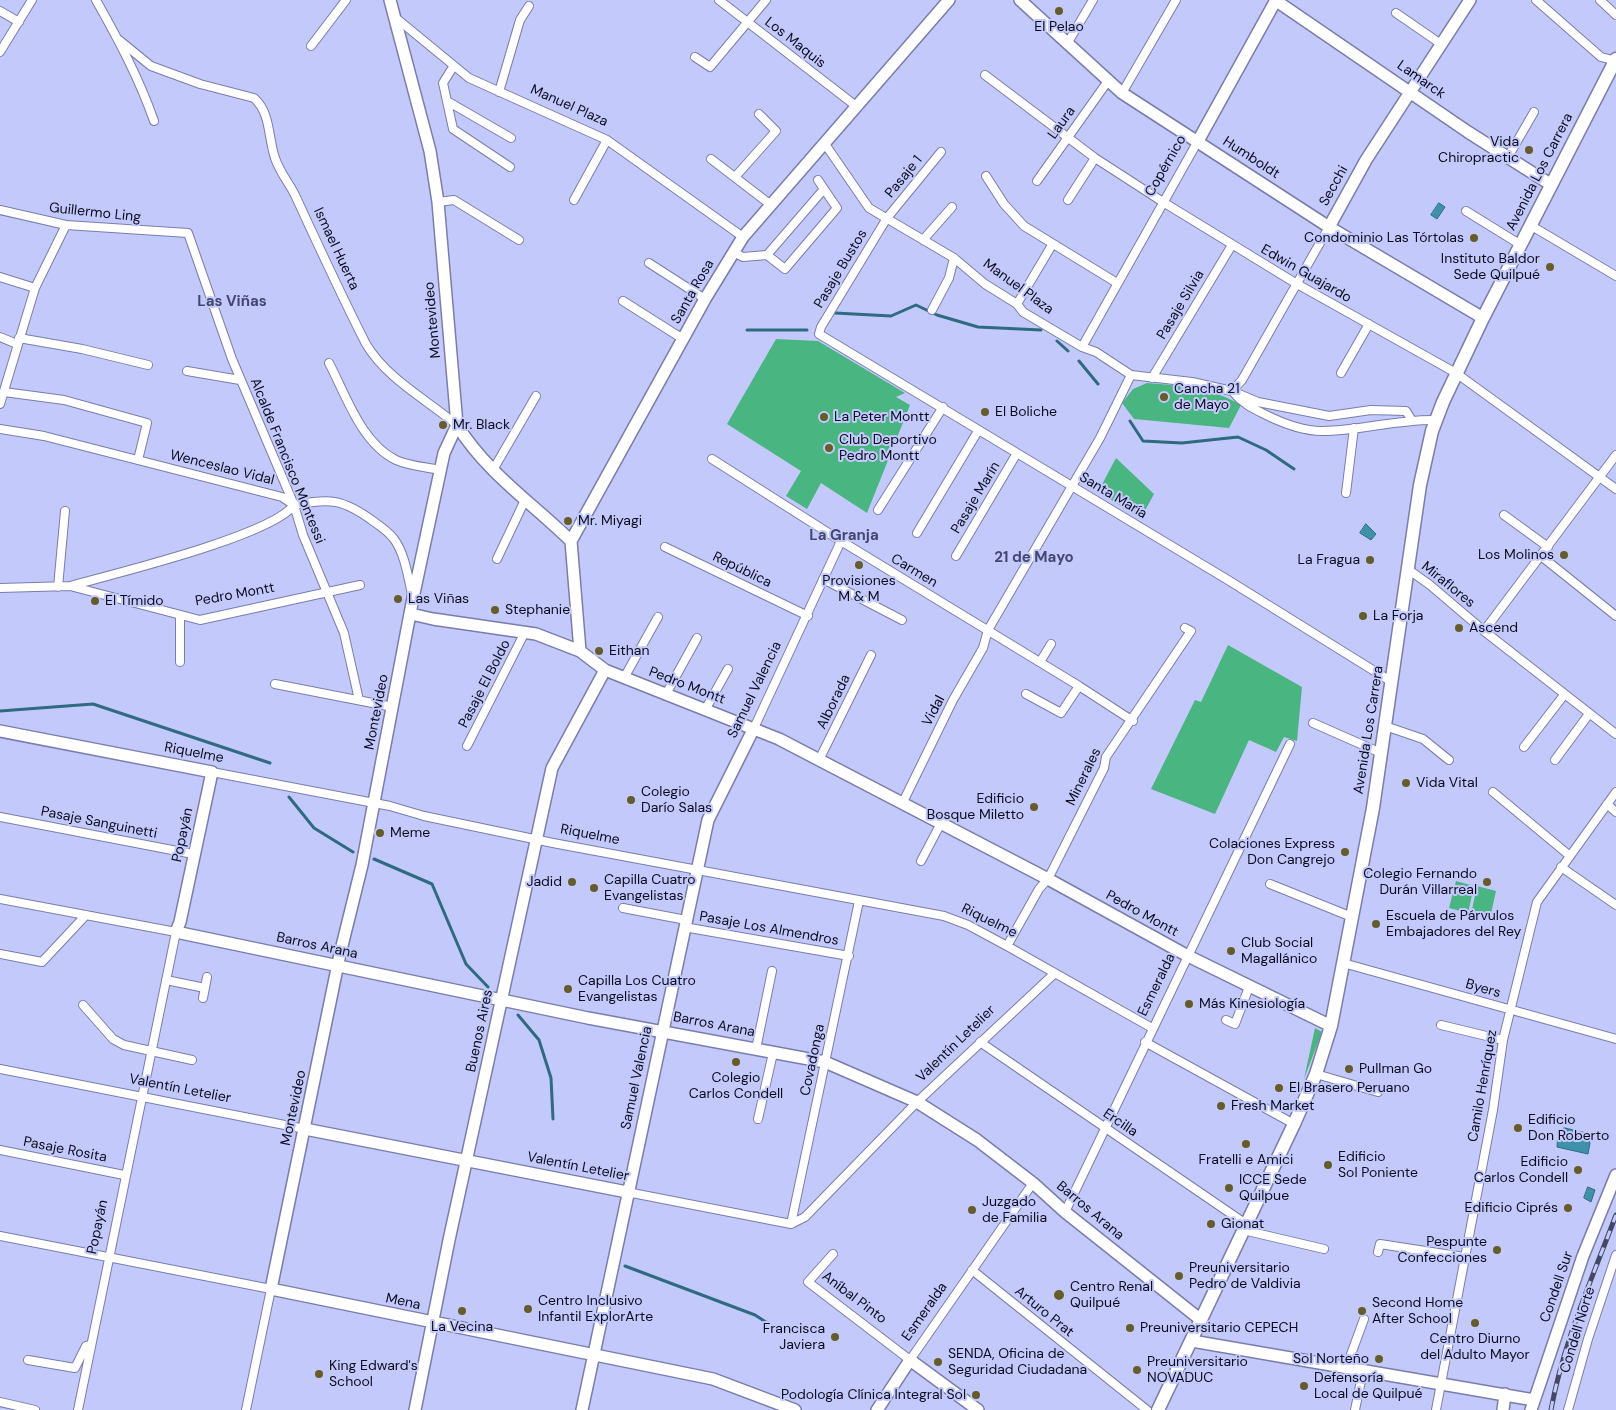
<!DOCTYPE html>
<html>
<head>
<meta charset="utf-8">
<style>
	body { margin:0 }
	canvas { display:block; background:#c3c9fb }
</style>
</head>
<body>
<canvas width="1616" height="1410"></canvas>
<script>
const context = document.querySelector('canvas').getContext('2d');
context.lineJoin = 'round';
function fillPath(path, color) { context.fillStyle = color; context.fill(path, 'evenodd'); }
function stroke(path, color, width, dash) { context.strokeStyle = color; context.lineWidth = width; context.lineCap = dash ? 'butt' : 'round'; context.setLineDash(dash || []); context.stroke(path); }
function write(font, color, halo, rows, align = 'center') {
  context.font = font + ' "DM Sans",sans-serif'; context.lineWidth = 4; context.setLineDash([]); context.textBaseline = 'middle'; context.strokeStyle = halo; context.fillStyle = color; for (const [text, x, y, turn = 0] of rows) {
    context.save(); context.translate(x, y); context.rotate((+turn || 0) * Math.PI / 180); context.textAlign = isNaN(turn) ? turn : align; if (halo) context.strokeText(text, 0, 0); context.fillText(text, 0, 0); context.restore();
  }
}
fillPath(new Path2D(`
	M776 339 818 341 905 393 896 397 910 405 867 513 821 483 807 509 786 496 801 471 727 424Z
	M1147 383C1182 386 1210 387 1241 405L1229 428 1134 419 1122 403 1133 389Z
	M1116 458 1154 494 1141 518 1098 492Z
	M1228 645 1302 687 1297 741 1284 737 1276 752 1249 740 1215 814 1151 789 1195 700 1201 702Z
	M1456 881 1474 886 1468 913 1449 908Z
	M1477 886 1496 891 1490 918 1471 914Z
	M1315 1028 1322 1032 1304 1079Z`), '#49b581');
const water = new Path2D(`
	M1439 203 1445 207 1437 219 1431 215Z
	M1366 524 1376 534 1371 540 1360 533Z
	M1565 1128 1586 1133 1590 1143 1588 1154 1557 1147 1558 1130Z
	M1588 1187 1595 1190 1591 1202 1584 1198Z`);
fillPath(water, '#3d92aa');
stroke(water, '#2e6a80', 1);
stroke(new Path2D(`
	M835 313 891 316 916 305 937 315 978 327 1041 330
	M747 330H807
	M1057 341 1068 351
	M1079 361 1098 384
	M1130 421 1143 441 1182 443 1238 437 1266 450 1294 469
	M0 711 93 704 270 763
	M289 797 314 828 353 852
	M374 859 432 884 466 964 488 987
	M518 1015 539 1040 551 1078 553 1119
	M625 1266 755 1315 769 1324`), '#2e6a80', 3);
const street = new Path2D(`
	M96 0C118 39 139 78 154 121
	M719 0 856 106
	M1536 0 1601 57 1616 61
	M1600 0 1616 15
	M0 11 19 22
	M1396 13 1441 44
	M396 18 469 78 607 140 743 237
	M119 40 151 66 200 84 254 98C271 113 268 138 275 158 279 171 289 183 295 195 318 245 341 295 366 344 387 379 426 399 457 425
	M1067 44 1093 0
	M311 46 346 0
	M0 52 32 0
	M695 57 710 67 766 0
	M453 67 443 83 453 129 510 167
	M985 75 1095 158 1163 202 1297 284 1456 373 1616 489
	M499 92 520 20 529 6
	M1122 93 1176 0
	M447 101 511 138
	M825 144 869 208 954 258 985 284 1017 304 1023 312 1082 347 1096 352 1131 375 1192 382 1232 391 1258 402 1329 416 1371 410 1406 411 1411 419
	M941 152 887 218 821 327 819 334 1228 580 1392 682
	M1508 157 1534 112
	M711 159 771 205
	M986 176 1004 204 1024 226 1117 283
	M735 177 776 131 759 114
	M818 180 824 189
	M1037 181 1108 81
	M574 200 607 140
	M1068 200 1095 158
	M438 202 454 200 519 240
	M0 210 66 225 188 233 232 359 294 505 303 535 344 633 359 700
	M1466 211 1521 245
	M1530 225 1616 276
	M923 240 952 207
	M733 252 743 257 767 255 785 269 837 208 824 189 767 255
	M649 263 705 299
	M0 277 35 288
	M623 301 683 339
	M1017 304 1052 245
	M932 310 949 278 954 258
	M0 337 17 344
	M19 338 82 349 148 365
	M1082 347 1198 141
	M329 363C346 395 361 443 396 460 409 466 426 467 441 470
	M187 371 240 380
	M1341 373 1369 324
	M1152 378 1232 245
	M1232 391 1242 380 1329 227
	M4 392 64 400 147 423 138 460
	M1233 392C1242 403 1252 408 1264 414 1282 423 1302 431 1322 431 1360 431 1397 419 1436 420
	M0 404 35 288 66 225
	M0 429 44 436 282 497 294 505C330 498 343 499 373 521 380 526 389 532 394 539 405 554 408 577 412 594
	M712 459 841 541 1079 686
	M493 470 536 396
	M1346 493 1354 428
	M878 510 943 407
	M1504 515 1548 547
	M917 533 978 431
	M665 547 808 616
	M956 556 1017 453
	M1541 556 1616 616
	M497 559 525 500
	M1409 570 1430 585 1484 631 1616 734
	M823 579 902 620
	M70 586C113 574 271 536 294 505
	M58 587 65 511
	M0 588 70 586 200 620 360 585
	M1484 631 1616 455
	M180 662V616
	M1040 662 1051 644
	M624 678 658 617
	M275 684 393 707
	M666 694 697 638
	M1026 694 1061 713 1079 686 1133 721
	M705 710 728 669
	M1313 723 1381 753
	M1385 726 1423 739 1449 760
	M754 728 841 541
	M467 746 525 632
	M1524 747 1564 695
	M819 760 871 655
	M1555 760 1589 714
	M212 772 390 806 424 816 553 843 944 916 968 925 1007 946 1152 1028
	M1493 792 1570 856
	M902 804 953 700 983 648 988 630 1100 438 1131 375
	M1607 804 1616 812
	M0 817 193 854
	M921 861 940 825
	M1561 867 1616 905
	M1270 884 1352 917
	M0 899 176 932 78 1410
	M623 908 686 920
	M684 927 849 956
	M1007 946 1039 889 1048 879 1104 768 1106 757 1191 631 1185 628
	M0 954 42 962 86 915
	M1343 963 1616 1039
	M166 980 205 988
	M203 998 207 977
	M83 1005 113 1039 124 1045 192 1060
	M1226 1020 1235 1024 1249 987
	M1441 1025 1503 1040
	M980 1042 1246 1224
	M1145 1042 1294 1124
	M756 1049 772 971
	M0 1069 305 1129
	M1316 1074 1378 1092
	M758 1119 773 1053
	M0 1150 124 1175
	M627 1192 791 1224 805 1217 917 1102 1055 973
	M1065 1212 1290 744
	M791 1224 859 901
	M1243 1230 1324 1249
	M0 1236 271 1289 246 1410
	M1378 1252 1380 1244 1464 1257
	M833 1254 808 1282 910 1360 1033 1183
	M972 1270 1147 1410
	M28 1360 75 1368 86 1346 91 1345
	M1346 1368 1364 1319
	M0 1402 35 1410
	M1355 1410 1363 1371
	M1436 1410 1493 1110 1503 1040 1537 902 1616 792
	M1568 1410 1588 1339 1616 1255`);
const secondary = new Path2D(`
	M390 0 430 151 438 202 457 425 444 453 413 598 362 865 340 954 271 1289 713 1379 795 1410
	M1020 0 1122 93 1329 227 1483 318
	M1275 0 1468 132 1550 184
	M1198 141 1276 0
	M1329 227 1366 160 1470 0
	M457 425C486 472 532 503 571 541
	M411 614 433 619 536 634 580 651 605 670 779 739 1048 879 1188 956 1331 1026
	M580 651 571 541 705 299 743 237 949 0
	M0 731 212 772 180 922 176 932 588 1018 825 1062 917 1102 977 1140 1033 1183 1065 1212 1201 1320
	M305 1129 627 1192
	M1192 1341 1534 1400
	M415 1410 449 1240 552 768 605 670
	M582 1410 708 820 754 728
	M877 1410 910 1360 978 1410
	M1503 1410 1505 1394
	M1531 1410 1583 1256 1616 1175`);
const primary = new Path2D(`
	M1158 1410 1294 1124 1316 1074 1331 1026 1373 808 1420 485 1432 431 1443 402 1483 318 1616 59`);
stroke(street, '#797dac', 10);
stroke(secondary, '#797dac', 14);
stroke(primary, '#797dac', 15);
stroke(street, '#fff', 8);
stroke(secondary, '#fff', 11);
stroke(primary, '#fff', 12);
const rail = new Path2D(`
	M1551 1410C1563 1343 1592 1279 1616 1215`);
stroke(rail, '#454863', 5);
stroke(rail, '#c3c9fb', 3, [9]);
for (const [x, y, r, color] of [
	[1059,11,5,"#655c28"],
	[1529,150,5,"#655c28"],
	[1474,238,5,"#655c28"],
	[1550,267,5,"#655c28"],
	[1164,397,5,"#655c28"],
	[985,412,5,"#655c28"],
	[824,417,5,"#655c28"],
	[443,425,5,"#655c28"],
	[829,448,5,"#655c28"],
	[568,521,5,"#655c28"],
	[1564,555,5,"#655c28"],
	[1370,560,5,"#655c28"],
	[859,565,5,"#655c28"],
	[398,599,5,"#655c28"],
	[95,601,5,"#655c28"],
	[495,610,5,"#655c28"],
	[1363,616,5,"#655c28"],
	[1459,628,5,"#655c28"],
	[599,651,5,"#655c28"],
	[1406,783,5,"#655c28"],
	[631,800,5,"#655c28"],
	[1034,807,5,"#655c28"],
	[380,833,5,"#655c28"],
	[1345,852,5,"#655c28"],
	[572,882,5,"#655c28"],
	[1487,882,5,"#655c28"],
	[594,888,5,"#655c28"],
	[1376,924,5,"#655c28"],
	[1231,951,5,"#655c28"],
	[568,989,5,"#655c28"],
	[1189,1004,5,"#655c28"],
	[736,1062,5,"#655c28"],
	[1349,1069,5,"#655c28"],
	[1279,1088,5,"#655c28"],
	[1221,1106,5,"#655c28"],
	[1518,1128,5,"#655c28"],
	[1246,1144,5,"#655c28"],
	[1328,1165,5,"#655c28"],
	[1578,1170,5,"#655c28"],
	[1229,1188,5,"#655c28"],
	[1568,1208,5,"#655c28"],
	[972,1210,5,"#655c28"],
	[1211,1224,5,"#655c28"],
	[1497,1250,5,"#655c28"],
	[1179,1276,5,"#655c28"],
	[1059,1295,6,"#655c28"],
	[528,1309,5,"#655c28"],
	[462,1311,5,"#655c28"],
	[1362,1311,5,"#655c28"],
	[1475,1323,5,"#655c28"],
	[1130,1328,5,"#655c28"],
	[835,1337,5,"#655c28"],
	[1379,1359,5,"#655c28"],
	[938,1362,5,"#655c28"],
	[1137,1370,5,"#655c28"],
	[319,1374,5,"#655c28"],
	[1304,1386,5,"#655c28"],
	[976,1395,5,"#655c28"]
]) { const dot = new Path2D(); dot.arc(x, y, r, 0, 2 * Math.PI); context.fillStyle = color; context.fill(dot); stroke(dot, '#c3c9fb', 2); }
write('14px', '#0b0c1d', '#c3c9fb', [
	["El Pelao",1059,27,"center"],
	["Vida",1519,142,"right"],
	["Chiropractic",1519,158,"right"],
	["Condominio Las Tórtolas",1464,238,"right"],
	["Instituto Baldor",1540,259,"right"],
	["Sede Quilpué",1540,275,"right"],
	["Cancha 21",1174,389],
	["de Mayo",1174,405],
	["El Boliche",995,412],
	["La Peter Montt",834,417],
	["Mr. Black",453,425],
	["Club Deportivo",839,440],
	["Pedro Montt",839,456],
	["Mr. Miyagi",578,521],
	["Los Molinos",1554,555,"right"],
	["La Fragua",1360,560,"right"],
	["Provisiones",859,581,"center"],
	["M & M",859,597,"center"],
	["Las Viñas",408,599],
	["El Tímido",105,601],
	["Stephanie",505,610],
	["La Forja",1373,616],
	["Ascend",1469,628],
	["Eithan",609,651],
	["Vida Vital",1416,783],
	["Colegio",641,792],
	["Darío Salas",641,808],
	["Edificio",1024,799,"right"],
	["Bosque Miletto",1024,815,"right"],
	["Meme",390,833],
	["Colaciones Express",1335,844,"right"],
	["Don Cangrejo",1335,860,"right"],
	["Colegio Fernando",1477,874,"right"],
	["Durán Villarreal",1477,890,"right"],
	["Capilla Cuatro",604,880],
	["Evangelistas",604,896],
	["Jadid",562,882,"right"],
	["Escuela de Párvulos",1386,916],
	["Embajadores del Rey",1386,932],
	["Club Social",1241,943],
	["Magallánico",1241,959],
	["Capilla Los Cuatro",578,981],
	["Evangelistas",578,997],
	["Más Kinesiología",1199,1004],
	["Pullman Go",1359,1069],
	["Colegio",736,1078,"center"],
	["Carlos Condell",736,1094,"center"],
	["El Brasero Peruano",1289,1088],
	["Fresh Market",1231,1106],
	["Edificio",1528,1120],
	["Don Roberto",1528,1136],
	["Edificio",1338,1157],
	["Sol Poniente",1338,1173],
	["Fratelli e Amici",1246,1160,"center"],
	["Edificio",1568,1162,"right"],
	["Carlos Condell",1568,1178,"right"],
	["ICCE Sede",1239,1180],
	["Quilpue",1239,1196],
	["Juzgado",982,1202],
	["de Familia",982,1218],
	["Edificio Ciprés",1558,1208,"right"],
	["Gionat",1221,1224],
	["Pespunte",1487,1242,"right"],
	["Confecciones",1487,1258,"right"],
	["Preuniversitario",1189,1268],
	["Pedro de Valdivia",1189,1284],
	["Centro Renal",1070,1287],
	["Quilpué",1070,1303],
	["Centro Inclusivo",538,1301],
	["Infantil ExplorArte",538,1317],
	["Second Home",1372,1303],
	["After School",1372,1319],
	["La Vecina",462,1327,"center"],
	["Preuniversitario CEPECH",1140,1328],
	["Francisca",825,1329,"right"],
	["Javiera",825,1345,"right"],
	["Centro Diurno",1475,1339,"center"],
	["del Adulto Mayor",1475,1355,"center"],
	["SENDA, Oficina de",948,1354],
	["Seguridad Ciudadana",948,1370],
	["Sol Norteño",1369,1359,"right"],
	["Preuniversitario",1147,1362],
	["NOVADUC",1147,1378],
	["King Edward's",329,1366],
	["School",329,1382],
	["Defensoría",1314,1378],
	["Local de Quilpué",1314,1394],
	["Podología Clínica Integral Sol",966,1395,"right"]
], 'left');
write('14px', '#0b0c1d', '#c3c9fb', [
	["Los Maquis",795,43,38],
	["Lamarck",1421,80,35],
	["Manuel Plaza",569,106,24],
	["Laura",1062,123,-54],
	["Humboldt",1251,158,33],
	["Copérnico",1166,166,-60],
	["Avenida Los Carrera",1540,172,-63],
	["Pasaje 1",904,177,-51],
	["Secchi",1334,186,-61],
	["Guillermo Ling",95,213,6],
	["Ismael Huerta",336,249,65],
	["Pasaje Bustos",841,269,-59],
	["Edwin Guajardo",1306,274,30],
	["Manuel Plaza",1018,287,36],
	["Santa Rosa",693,292,-60],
	["Pasaje Silvia",1181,305,-59],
	["Montevideo",433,320,-95],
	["Alcalde Francisco Montessi",287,461,68],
	["Wenceslao Vidal",222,468,14],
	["Santa María",1113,496,31],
	["Pasaje Marín",976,498,-59],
	["República",742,570,26],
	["Carmen",914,571,31],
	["Miraflores",1448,585,39],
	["Pedro Montt",235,595,-10],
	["Pasaje El Boldo",485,684,-63],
	["Pedro Montt",687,686,21],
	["Samuel Valencia",755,690,-64],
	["Alborada",834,702,-64],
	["Vidal",934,711,-62],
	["Montevideo",377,712,-79],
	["Avenida Los Carrera",1369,730,-81],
	["Riquelme",194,753,11],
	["Minerales",1084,777,-64],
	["Pasaje Sanguinetti",99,823,11],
	["Popayán",183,835,-78],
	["Riquelme",590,835,11],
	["Pedro Montt",1142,914,29],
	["Riquelme",989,921,26],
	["Pasaje Los Almendros",769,929,10],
	["Barros Arana",317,946,12],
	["Esmeralda",1157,985,-64],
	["Byers",1483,989,16],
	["Barros Arana",714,1025,11],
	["Buenos Aires",480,1031,-78],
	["Valentín Letelier",956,1044,-44],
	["Covadonga",813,1060,-78],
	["Samuel Valencia",637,1078,-78],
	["Camilo Henríquez",1483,1086,-80],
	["Valentín Letelier",180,1089,11],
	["Montevideo",294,1108,-78],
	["Ercilla",1120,1123,34],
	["Pasaje Rosita",65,1150,11],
	["Valentín Letelier",578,1167,11],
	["Barros Arana",1090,1211,40],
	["Popayán",98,1227,-78],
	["Condell Sur",1557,1287,-71],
	["Aníbal Pinto",854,1298,37],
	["Mena",403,1302,12],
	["Esmeralda",925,1312,-55],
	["Arturo Prat",1044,1312,39],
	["Condell Norte",1578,1330,-73]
]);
write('bold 15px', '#444772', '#c3c9fb', [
	["Las Viñas",232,302],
	["La Granja",844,536],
	["21 de Mayo",1034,558]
]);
</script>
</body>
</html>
